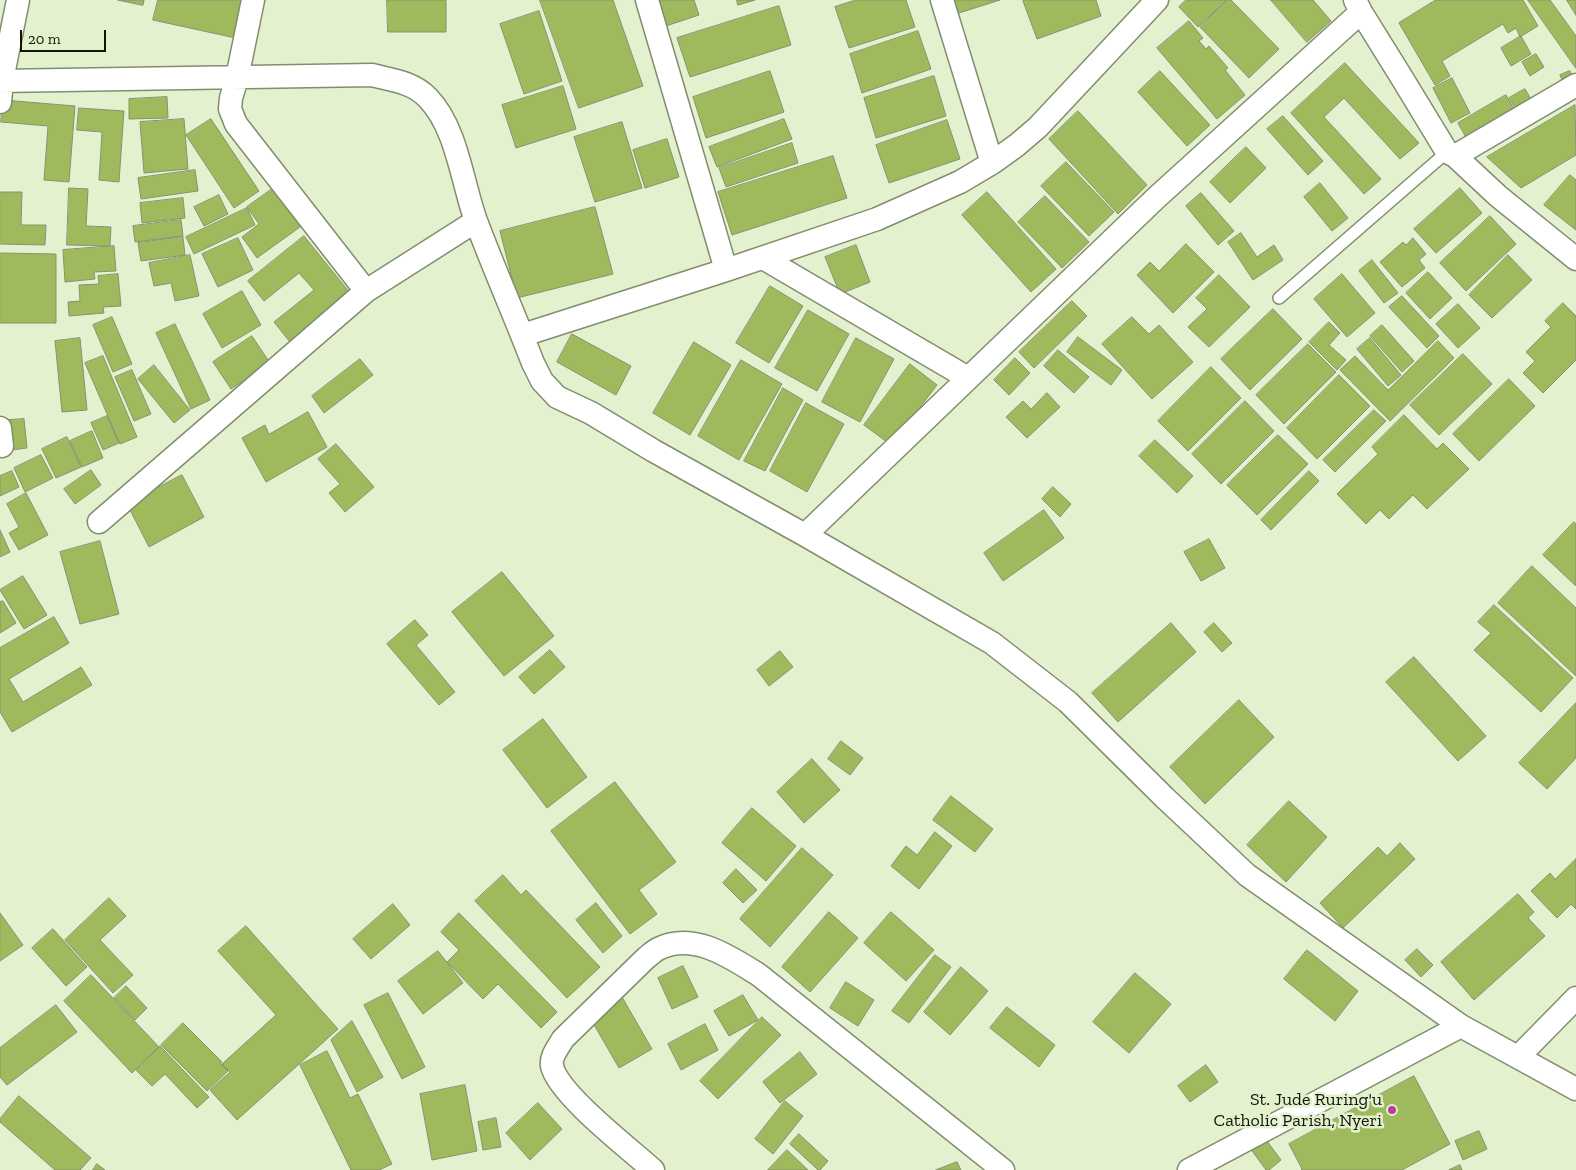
<!DOCTYPE html>
<html>
<head>
<meta charset="utf-8">
<style>
	body { margin:0 }
	#map { position:relative; width:1576px; height:1170px; overflow:hidden; background:#e4f1ce; font-family:"Zilla Slab",serif }
	canvas { display:block }
	.scale { position:absolute; left:20px; top:30px; width:86px; height:22px; box-sizing:border-box; border:2px solid #111508; border-top:0; padding-left:6px; font-size:15px; line-height:18px; white-space:nowrap; color:#111508; -webkit-text-stroke:4px #e4f1ce; paint-order:stroke }
</style>
</head>
<body>
<div id="map">
<canvas width="1576" height="1170"></canvas>
<div class="scale">20 m</div>
</div>
<script>
const context = document.querySelector('canvas').getContext('2d');
context.lineJoin = 'round';
function fillPath(path, color) { context.fillStyle = color; context.fill(path, 'evenodd'); }
function stroke(path, color, width, dash) { context.strokeStyle = color; context.lineWidth = width; context.lineCap = dash ? 'butt' : 'round'; context.setLineDash(dash || []); context.stroke(path); }
function write(font, color, halo, rows, align = 'center') {
  context.font = font + ' "Zilla Slab",serif'; context.lineWidth = 5; context.setLineDash([]); context.textBaseline = 'middle'; context.strokeStyle = halo; context.fillStyle = color; for (const [text, x, y, turn = 0] of rows) {
    context.save(); context.translate(x, y); context.rotate((+turn || 0) * Math.PI / 180); context.textAlign = isNaN(turn) ? turn : align; if (halo) context.strokeText(text, 0, 0); context.fillText(text, 0, 0); context.restore();
  }
}
const building = new Path2D(`
	M118 0H144L143 5Z
	M158 0H248L240 39 153 20Z
	M387 0H446V32H388Z
	M540 0H613L643 86 579 108Z
	M659 0H694L699 15 666 26Z
	M737 0H755L738 5Z
	M856 0H906L915 27 849 48 835 7Z
	M955 0H1000L959 13Z
	M1025 0H1096L1101 16 1037 39 1023 1Z
	M1186 0H1227L1198 27 1179 7Z
	M1228 0H1231L1279 49 1249 78 1200 27Z
	M1271 0H1313L1331 21 1307 42Z
	M1436 0H1523L1538 26 1520 37 1516 28 1508 33 1503 24 1442 61 1450 76 1435 85 1399 23Z
	M1528 0H1550L1576 36V68Z
	M1567 0H1576V15Z
	M779 6 791 45 690 77 677 38Z
	M539 11 562 81 524 94 500 24Z
	M1189 21 1203 38 1199 41 1206 49 1209 46 1228 68 1225 70 1245 95 1217 119 1157 48Z
	M918 31 931 69 862 93 850 54Z
	M1521 36 1531 54 1511 66 1501 48Z
	M1536 54 1544 67 1530 76 1522 62Z
	M1345 63 1419 143 1400 159 1344 98 1324 117 1381 179 1364 194 1291 113Z
	M770 71 784 112 706 138 693 97Z
	M1160 71 1210 125 1187 146 1138 92Z
	M1570 71 1574 80 1564 84 1560 75Z
	M934 76 946 116 876 138 864 98Z
	M1452 78 1470 113 1451 123 1433 88Z
	M563 86 576 129 516 148 502 105Z
	M1525 89 1534 104 1518 113 1509 98Z
	M1506 95 1517 115 1469 143 1458 123Z
	M167 97 168 118 129 119V99Z
	M3 100 75 106 69 182 44 180 48 126 1 122Z
	M1575 105 1576 155 1521 188 1487 157Z
	M79 108 124 111 119 182 99 180 102 132 77 130Z
	M1078 111 1147 185 1118 214 1049 139Z
	M1283 116 1323 161 1308 175 1267 129Z
	M184 119 188 169 144 173 140 122Z
	M211 119 259 191 234 208 186 135Z
	M784 119 792 139 717 167 709 147Z
	M947 120 960 159 889 183 876 145Z
	M622 122 642 188 595 202 574 137Z
	M667 139 679 177 645 188 633 150Z
	M792 143 798 163 726 187 719 168Z
	M1246 147 1266 168 1230 203 1210 182Z
	M833 156 847 198 732 235 718 192Z
	M1066 162 1114 212 1089 236 1041 186Z
	M195 170 198 191 141 199 138 178Z
	M1570 175 1576 180V230L1544 205Z
	M1320 183 1348 218 1332 231 1304 197Z
	M279 184 307 222 257 258 242 237 259 224 247 207Z
	M69 188 88 189 86 226 111 227 110 246 67 245Z
	M1460 188 1482 213 1436 253 1414 229Z
	M0 192H22L21 225H46L45 245 0 244Z
	M987 192 1056 269 1031 292 962 215Z
	M1201 193 1234 231 1218 245 1186 206Z
	M219 195 228 214 204 226 194 207Z
	M1045 196 1089 242 1062 268 1018 222Z
	M183 198 185 218 142 223 140 203Z
	M595 207 613 274 517 298 500 231Z
	M247 208 255 225 194 254 186 237Z
	M1490 216 1516 244 1466 291 1440 263Z
	M181 220 183 236 135 242 133 226Z
	M1241 233 1257 257 1274 245 1283 260 1253 280 1228 242Z
	M304 236 354 298 294 347 274 322 314 290 299 273 264 301 248 281Z
	M183 237 185 255 141 261 138 243Z
	M238 238 253 270 218 287 202 254Z
	M1413 238 1426 254 1419 260 1425 268 1402 287 1380 262 1403 242 1406 245Z
	M1186 244 1214 272 1173 313 1137 275 1150 262 1159 271Z
	M856 245 870 282 840 294 825 257Z
	M114 246 116 271 94 272 95 279 65 282 63 250Z
	M0 253 56 254V323H0Z
	M190 255 199 296 175 301 171 283 154 286 149 263Z
	M1508 255 1532 280 1492 318 1469 295Z
	M1372 260 1398 293 1384 303 1359 271Z
	M1428 272 1452 298 1430 319 1406 293Z
	M118 274 121 306 103 307 104 313 69 316 68 302 80 301 79 285 99 284 98 276Z
	M1342 274 1375 313 1347 337 1314 299Z
	M1219 275 1250 307 1209 347 1188 327 1207 309 1196 298Z
	M770 286 803 306 769 363 736 343Z
	M242 291 261 325 222 348 203 314Z
	M1402 296 1439 336 1427 348 1389 307Z
	M1072 301 1087 316 1034 368 1019 352Z
	M1563 303 1576 316V360L1543 393 1523 373 1535 361 1526 352 1551 327 1545 321Z
	M1458 304 1480 328 1458 348 1436 324Z
	M1273 309 1302 339 1250 390 1221 359Z
	M808 310 849 334 817 391 775 368Z
	M112 317 132 364 113 372 93 325Z
	M1132 317 1149 334 1159 325 1193 362 1152 399 1102 344Z
	M1329 322 1340 333 1329 345 1346 360 1337 370 1309 342Z
	M175 324 210 400 191 409 156 333Z
	M1382 325 1414 361 1402 372 1370 336Z
	M572 334 631 366 616 395 557 362Z
	M252 336 270 363 231 389 213 362Z
	M1078 337 1122 370 1111 385 1067 352Z
	M80 338 87 410 62 412 55 341Z
	M856 338 894 359 860 422 822 402Z
	M1370 338 1401 375 1388 386 1357 349Z
	M1438 341 1454 358 1390 421 1340 370 1355 356 1388 390Z
	M694 342 731 365 690 435 653 413Z
	M1308 344 1336 372 1284 424 1256 395Z
	M1058 350 1089 377 1074 393 1044 366Z
	M1463 354 1492 384 1439 435 1410 405Z
	M103 356 137 437 120 444 85 363Z
	M1015 358 1030 373 1009 395 994 380Z
	M360 359 373 375 324 413 312 396Z
	M741 360 782 384 739 460 698 436Z
	M910 364 937 385 891 445 864 425Z
	M154 365 190 410 174 423 138 379Z
	M1211 367 1241 398 1188 451 1158 421Z
	M132 370 151 414 134 421 115 377Z
	M1339 375 1370 406 1317 459 1287 428Z
	M1509 379 1535 406 1479 461 1453 434Z
	M783 388 803 400 765 471 744 461Z
	M1047 393 1060 407 1027 438 1006 417 1023 401 1031 409Z
	M1245 401 1274 431 1221 484 1192 454Z
	M806 403 844 424 807 492 770 471Z
	M1374 410 1386 421 1335 472 1323 460Z
	M308 412 327 447 266 482 242 438 265 425 269 434Z
	M1404 415 1437 449 1443 443 1469 469 1427 509 1413 495 1389 519 1380 510 1366 524 1337 494 1378 454 1372 447Z
	M107 416 119 443 103 450 91 423Z
	M24 419 27 448 12 450 9 420Z
	M92 431 103 458 82 467 70 441Z
	M1278 435 1308 464 1257 515 1227 485Z
	M67 437 81 467 56 478 42 449Z
	M1155 440 1193 476 1177 493 1139 456Z
	M336 444 374 487 345 512 329 493 340 484 318 459Z
	M41 455 53 478 25 492 14 468Z
	M91 470 101 485 75 504 64 489Z
	M12 471 19 487 0 496V476Z
	M1309 471 1319 481 1271 530 1261 520Z
	M182 475 204 517 149 547 127 504Z
	M1053 487 1071 504 1060 517 1042 499Z
	M26 493 48 535 19 550 9 533 19 527 7 504Z
	M1044 510 1064 538 1003 581 984 553Z
	M1574 522 1576 524V586L1543 555Z
	M0 530 10 552 0 557Z
	M1209 539 1225 568 1201 581 1184 552Z
	M100 541 119 614 80 624 60 552Z
	M1532 566 1576 608V676L1498 603Z
	M502 572 554 636 504 676 452 612Z
	M23 576 47 615 24 629 0 590Z
	M3 601 16 623 0 633V602Z
	M1494 605 1573 678 1541 712 1474 650 1491 633 1478 622Z
	M54 617 69 643 9 679 23 702 81 667 92 685 12 732 0 712V648Z
	M415 620 428 635 416 645 455 692 439 705 387 644Z
	M1171 623 1196 652 1118 722 1092 693Z
	M1214 623 1232 643 1222 652 1204 632Z
	M550 650 565 667 534 694 519 677Z
	M780 651 793 667 769 686 757 670Z
	M1414 657 1486 736 1458 761 1386 682Z
	M1239 700 1274 737 1205 804 1170 767Z
	M1576 703V758L1547 789 1519 763Z
	M543 719 587 777 547 808 503 750Z
	M841 741 863 758 850 775 828 759Z
	M812 759 840 790 804 823 777 792Z
	M615 782 676 862 639 890 657 914 630 934 551 831Z
	M951 796 993 829 975 852 933 820Z
	M1289 801 1327 837 1286 882 1247 845Z
	M752 808 796 846 766 881 722 843Z
	M935 832 952 846 919 889 891 866 906 846 917 855Z
	M1400 843 1415 859 1343 928 1320 903 1378 847 1387 856Z
	M802 848 833 875 770 947 740 919Z
	M1576 859V909L1571 904 1557 918 1531 891 1550 873 1555 879Z
	M736 869 757 890 743 903 723 883Z
	M503 875 521 895 526 890 600 967 567 998 475 901Z
	M1518 894 1534 912 1528 918 1545 936 1474 1000 1441 962Z
	M109 898 126 916 100 940 133 975 113 993 65 940Z
	M596 903 622 936 603 953 576 920Z
	M393 904 410 925 371 959 353 939Z
	M829 912 858 938 810 992 782 967Z
	M891 912 934 950 906 981 864 943Z
	M0 913 23 945 0 961Z
	M459 913 557 1012 541 1028 498 984 483 999 447 962 459 950 441 932Z
	M246 926 338 1029 237 1120 210 1090 230 1072 222 1064 276 1015 218 951Z
	M53 929 87 967 66 986 32 948Z
	M1417 949 1433 965 1421 977 1405 960Z
	M1307 950 1358 991 1335 1021 1284 979Z
	M438 951 463 983 423 1014 398 981Z
	M935 955 951 967 909 1023 892 1011Z
	M683 966 698 997 672 1009 658 978Z
	M961 967 988 991 950 1035 924 1012Z
	M1135 973 1171 1004 1129 1053 1093 1022Z
	M91 975 159 1047 132 1073 64 1001Z
	M846 982 874 1000 858 1026 830 1008Z
	M126 986 147 1008 135 1020 114 998Z
	M388 993 425 1067 402 1079 364 1005Z
	M743 995 758 1020 729 1036 714 1011Z
	M622 997 652 1049 619 1068 589 1016Z
	M56 1005 77 1032 7 1085 0 1077V1048Z
	M1007 1007 1055 1045 1039 1067 990 1028Z
	M762 1017 781 1035 718 1099 700 1081Z
	M352 1021 383 1077 357 1092 331 1040Z
	M183 1023 222 1062 220 1063 228 1071 207 1091 161 1045Z
	M705 1024 718 1050 681 1070 668 1044Z
	M160 1046 209 1097 197 1108 165 1074 152 1086 136 1070Z
	M327 1051 350 1098 358 1094 392 1164 379 1170H351L300 1065Z
	M800 1052 817 1074 780 1103 763 1082Z
	M1206 1065 1218 1082 1190 1102 1178 1086Z
	M1414 1076 1450 1144 1402 1170H1301L1302 1169 1289 1144Z
	M465 1085 477 1151 432 1160 420 1094Z
	M19 1096 91 1158 80 1170H55L0 1122V1119Z
	M785 1101 803 1116 773 1154 755 1139Z
	M538 1103 562 1129 530 1160 506 1133Z
	M496 1118 501 1147 483 1150 478 1122Z
	M1479 1131 1487 1149 1463 1160 1455 1141Z
	M799 1134 828 1161 820 1170H818L790 1144Z
	M1264 1137 1281 1160 1269 1170H1266L1250 1148Z
	M787 1150 808 1170H768Z
	M957 1162 961 1170H936Z
	M97 1164 105 1170H93Z
	M1460 1165 1462 1170H1449Z`);
fillPath(building, '#9eba5d');
stroke(building, '#869271', 1);
const service = new Path2D(`
	M1279 298 1447 152`);
const minor = new Path2D(`
	M253 0 237 78 231 98 230 109 236 124 366 291
	M647 0 726 270
	M942 0 992 163
	M1355 0 1361 12 1402 78 1447 152 1455 156 1498 196 1576 259
	M0 81 372 75C392 80 413 82 428 98 457 128 462 182 476 221 494 269 515 316 533 363L542 381 557 397 591 413 654 451 805 535 992 643 1068 702 1165 798 1247 875 1461 1026 1576 1089
	M0 102 2 80 18 0
	M1455 156 1576 85
	M763 258 968 378
	M523 335 726 270 877 219 960 182 992 163 1017 145 1038 127 1157 0
	M0 428 2 446
	M99 522 366 291 476 221
	M805 535 1156 198 1361 12
	M1518 1057 1576 998
	M653 1170C630 1149 558 1094 552 1066 550 1057 559 1046 563 1039L646 958C650 955 654 951 658 949 693 931 730 957 759 975L1003 1170
	M1189 1170 1461 1026`);
stroke(service, '#828d6d', 14);
stroke(minor, '#828d6d', 25);
stroke(service, '#fff', 11);
stroke(minor, '#fff', 22);
for (const [x, y, r, color] of [
	[1392,1110,5,"#b74198"]
]) { const dot = new Path2D(); dot.arc(x, y, r, 0, 2 * Math.PI); context.fillStyle = color; context.fill(dot); stroke(dot, '#e4f1ce', 2); }
write('18px', '#111508', '#e4f1ce', [
	["St. Jude Ruring'u",1382,1100],
	["Catholic Parish, Nyeri",1382,1121]
], 'right');
</script>
</body>
</html>
